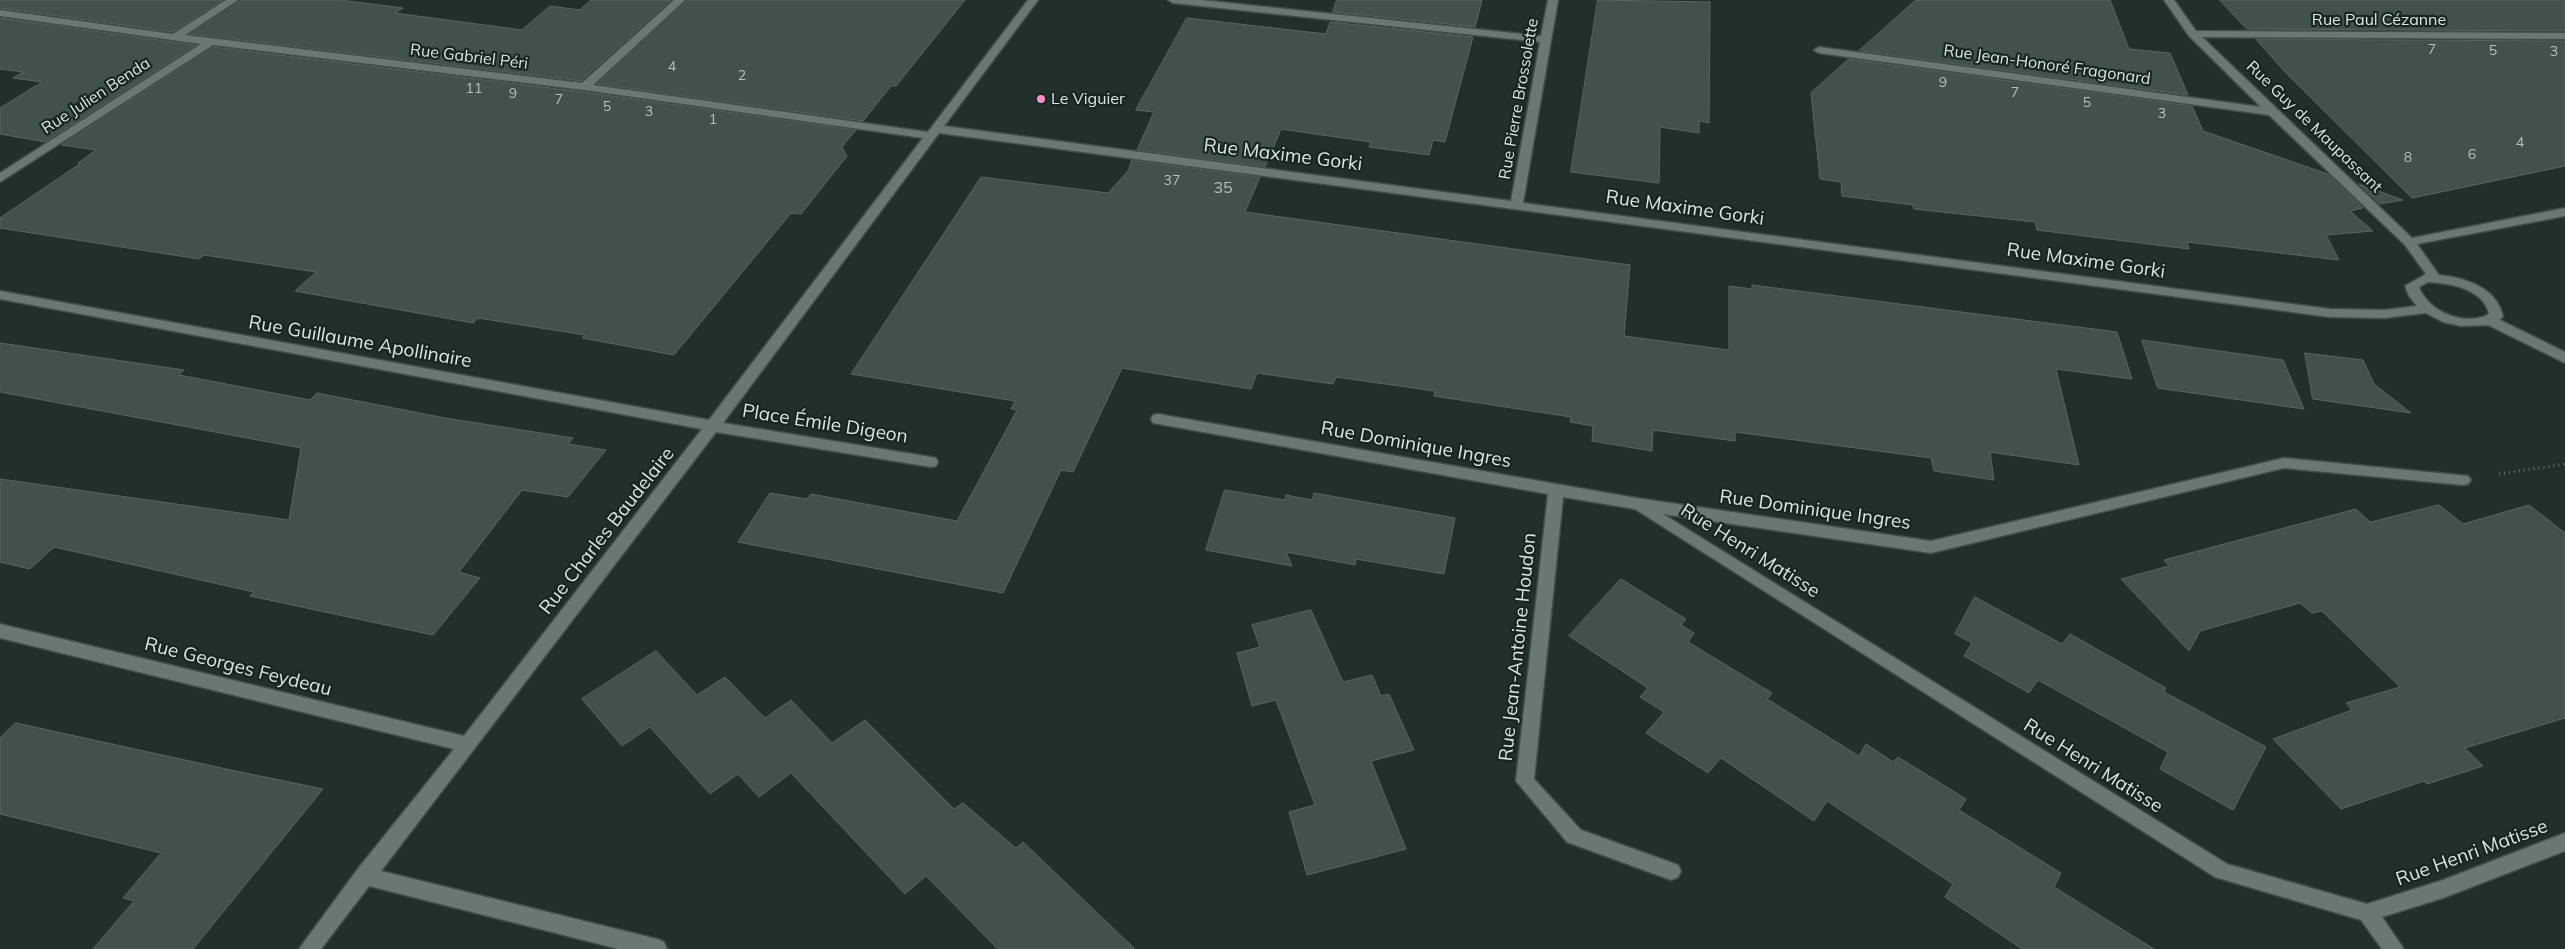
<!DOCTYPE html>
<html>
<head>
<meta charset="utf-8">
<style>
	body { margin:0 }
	canvas { display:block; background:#21302b }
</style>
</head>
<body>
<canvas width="2565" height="949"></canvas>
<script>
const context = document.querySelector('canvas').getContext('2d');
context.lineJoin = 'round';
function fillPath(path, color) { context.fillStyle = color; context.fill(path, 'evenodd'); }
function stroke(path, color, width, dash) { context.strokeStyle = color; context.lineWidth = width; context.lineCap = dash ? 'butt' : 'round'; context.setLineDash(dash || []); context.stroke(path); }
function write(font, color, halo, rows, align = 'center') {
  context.font = font + ' Mulish,sans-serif'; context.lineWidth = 4.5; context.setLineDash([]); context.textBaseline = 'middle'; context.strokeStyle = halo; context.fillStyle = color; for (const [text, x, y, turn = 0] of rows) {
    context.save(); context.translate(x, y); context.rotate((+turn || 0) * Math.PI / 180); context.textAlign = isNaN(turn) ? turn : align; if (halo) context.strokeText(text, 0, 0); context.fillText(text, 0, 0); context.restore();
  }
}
const building = new Path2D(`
	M0 0H223L173 32 0 8Z
	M240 0H340L403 8 395 13 522 30 550 6 580 10 591 0H671L581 81 190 34Z
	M687 0H965L896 86H891L863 121 597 84Z
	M1337 0H1482L1475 27 1333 12Z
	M1598 0 1710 2 1709 123 1699 121V133L1660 127 1659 183 1571 172Z
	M1916 0H2110L2129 49 2170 53 2188 95 1859 51Z
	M2220 0H2565V31L2247 29Z
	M0 18 196 45 45 142 0 134V108L42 82 13 78 23 72 0 69Z
	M1187 18 1326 34 1330 22 1473 37 1445 142 1433 140 1429 155 1369 147 1371 142 1281 129 1265 167 1137 150 1154 112 1136 110Z
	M2256 39 2565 41V166L2412 198 2286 73Z
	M213 47 584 92 856 130 842 147 847 156 801 214 791 213 674 355 582 338 585 335 478 318 473 323 295 291 316 272 204 255 199 259 0 228V218L81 163H78L96 150 62 145Z
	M1849 59 2192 106 2203 131 2328 174 2363 208 2350 211 2373 231 2326 235 2339 260 2187 242 2189 249 2037 230 2035 222 1914 209 1913 205 1842 196 1841 182 1820 179 1811 93Z
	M1132 160 1260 177 1245 212 1630 265 1624 336 1729 350V286L1752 289V285L2117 332 2132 379 2056 369 2079 465 1990 452 1994 480 1934 471 1931 458 1735 432V441L1653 430 1652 451 1592 441 1593 426 1570 422 1571 417 1434 396 1435 391 1336 377 1333 384 1257 373 1251 389 1122 368 1073 472 1061 470 1003 593 738 542 770 493 807 499 811 494 957 521 1017 410 1011 409 1015 401 851 374 981 177 1108 193 1128 171Z
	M2359 184 2403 200 2380 204Z
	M2142 340 2283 360 2304 409 2158 388Z
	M0 343 184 370 179 375 310 400 317 393 445 418 573 438 568 444 606 450 568 497 522 490 459 572 480 578 433 635 250 596 254 592 54 547 30 569 0 562V479L289 520 301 448 0 392Z
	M2305 353 2363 360 2374 384 2411 413 2313 399Z
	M1225 490 1285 500 1286 495 1312 500 1314 493 1455 518 1444 574 1356 559 1355 565 1286 552 1292 566 1206 550Z
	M2439 505 2463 524 2529 505 2565 533V718L2465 748 2483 766 2427 784 2424 781 2341 809 2273 739 2352 710 2346 703 2400 687 2322 611 2312 613 2300 603 2200 631 2189 651 2121 579 2169 566 2164 560 2356 509 2370 522Z
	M1621 579 1686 619 1681 625 1694 633 1688 642 1772 693 1767 699 1859 756 1866 744 1893 762 1898 757 1966 799 1959 810 2061 873 2054 887 2154 949H2022L1945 897 1953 884 1827 801 1814 821 1721 758 1708 773 1646 733 1664 712 1640 697 1648 688 1569 636Z
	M1975 597 2062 644 2070 634 2166 688 2164 692 2266 747 2233 810 2160 769 2168 752 2038 680 2029 693 1964 656 1972 643 1955 634Z
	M1311 610 1343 682 1372 675 1381 696 1389 694 1414 750 1371 761 1406 849 1307 875 1289 812 1315 805 1276 700 1252 706 1237 653 1260 647 1252 625Z
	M656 651 697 695 725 677 765 718 791 700 832 743 865 720 954 809 963 803 1016 848 1023 842 1135 949H998L926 876 905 894 791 773 759 797 738 774 710 794 650 727 622 746 582 699Z
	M16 723 226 769 323 789 193 949H93L134 901 123 898 161 853 0 814V738Z`);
fillPath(building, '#41524b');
stroke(building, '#566761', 1);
const minor = new Path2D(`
	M226 0H238L185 35 582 83 674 0H685L593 85 928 132 1028 0H1038L944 126 1511 201 1540 42 1173 3 1168 0H1201L1541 36 1548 0H1558L1523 203 2330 309 2384 310 2417 306 2409 296 2405 286 2426 274 2405 245 2269 115 1819 53 1814 50 1819 47 2261 107 2189 36 2164 0H2174L2196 31 2565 33V39L2202 37 2412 238 2565 208V216L2417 244 2439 275C2466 278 2496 287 2503 316L2500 320 2565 352V363L2488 325 2461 326 2443 322 2426 313 2384 318 2330 317 939 133 723 423 931 457 936 458 938 462 936 466 931 467 716 432 381 871 657 939 664 942 667 949H619L369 886 321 949H299L357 870 454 749 0 638V624L464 736 702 429 0 299V291L709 420 923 138 584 90 213 45 0 182V173L201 44 0 16V10L173 34ZM2428 282C2450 283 2484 289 2489 314 2466 327 2428 312 2419 287Z
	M1158 414 1636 498 1931 541 2284 458 2468 476 2471 480 2468 484 2463 485 2284 468 1931 553 1663 514 2227 864 2367 904 2443 880 2565 833V851L2443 898 2382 917 2404 949H2382L2361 920 2215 877 1635 509 1563 497 1534 779 1581 830 1678 865 1681 871 1678 877 1671 880 1567 842 1516 781 1548 494 1153 423 1151 419 1153 415Z`);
stroke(minor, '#404d49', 3);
stroke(new Path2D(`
	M2499 474 2565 464`), '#65726d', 3, [1, 4]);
fillPath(minor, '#677972');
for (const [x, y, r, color] of [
	[1041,99,5,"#fb8fc4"]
]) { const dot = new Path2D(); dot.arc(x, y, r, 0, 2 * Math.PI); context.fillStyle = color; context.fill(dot); stroke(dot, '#172621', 2); }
write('14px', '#b5c0bc', null, [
	["7",2432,50],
	["5",2493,51],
	["3",2554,52],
	["4",672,67],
	["2",742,76],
	["9",1943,83],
	["11",474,89],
	["7",2015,93],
	["9",513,94],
	["7",559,100],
	["5",2087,103],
	["5",607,107],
	["3",649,112],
	["3",2162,114],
	["1",713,120],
	["4",2520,143],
	["6",2472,155],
	["8",2408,158],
	["37",1172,181]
]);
write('16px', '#dce5e1', '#172621', [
	["Rue Paul Cézanne",2379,20],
	["Rue Gabriel Péri",469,57,7],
	["Rue Jean-Honoré Fragonard",2047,65,8],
	["Rue Julien Benda",96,96,-33],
	["Rue Pierre Brossolette",1519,99,-80],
	["Rue Guy de Maupassant",2314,127,44]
]);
write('16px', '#dce5e1', '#172621', [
	["Le Viguier",1051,99]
], 'left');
write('16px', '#b5c0bc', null, [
	["35",1223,188]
]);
write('19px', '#dce5e1', '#172621', [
	["Rue Maxime Gorki",1283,155,7],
	["Rue Maxime Gorki",1685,208,8],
	["Rue Maxime Gorki",2086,261,8],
	["Rue Guillaume Apollinaire",360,342,10],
	["Place Émile Digeon",825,424,9],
	["Rue Dominique Ingres",1416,445,10],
	["Rue Dominique Ingres",1815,510,8],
	["Rue Charles Baudelaire",607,531,-52],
	["Rue Henri Matisse",1750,551,32],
	["Rue Jean-Antoine Houdon",1518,647,-84],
	["Rue Georges Feydeau",238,667,14],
	["Rue Henri Matisse",2093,766,32],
	["Rue Henri Matisse",2472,853,-20]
]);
</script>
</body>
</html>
